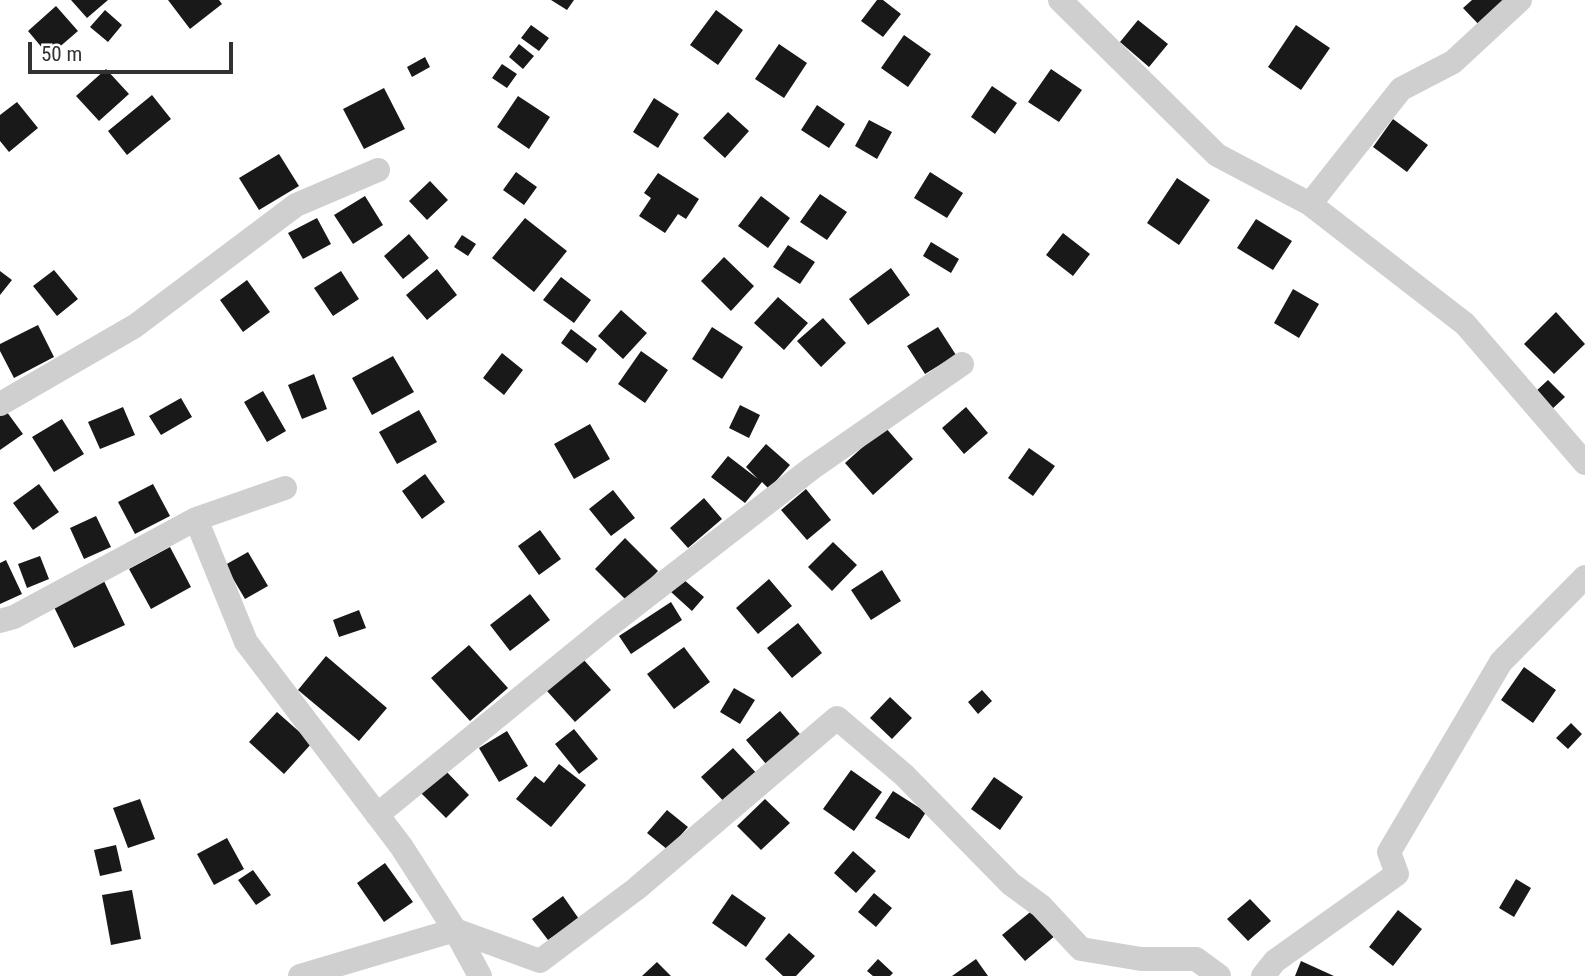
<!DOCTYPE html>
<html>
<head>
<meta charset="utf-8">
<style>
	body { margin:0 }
	#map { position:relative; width:1585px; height:976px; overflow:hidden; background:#fff; font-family:"Roboto Condensed",sans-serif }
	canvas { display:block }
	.scale { position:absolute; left:28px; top:42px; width:205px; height:32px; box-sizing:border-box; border:4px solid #323232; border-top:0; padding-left:9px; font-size:21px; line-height:24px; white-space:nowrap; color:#323232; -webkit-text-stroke:5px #fff; paint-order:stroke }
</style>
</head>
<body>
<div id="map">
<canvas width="1585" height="976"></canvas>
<div class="scale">50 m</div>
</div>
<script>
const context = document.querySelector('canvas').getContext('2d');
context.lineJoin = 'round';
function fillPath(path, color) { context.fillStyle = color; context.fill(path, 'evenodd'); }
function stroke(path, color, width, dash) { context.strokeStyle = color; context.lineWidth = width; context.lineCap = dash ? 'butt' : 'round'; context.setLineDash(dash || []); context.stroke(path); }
fillPath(new Path2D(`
	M71 0H108L87 18Z
	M168 0H219L222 4 190 29Z
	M551 0H574L567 10Z
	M877 0H883L901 14 883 37 861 21Z
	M1472 0H1509L1483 29 1463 8Z
	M56 6 78 31 49 56 28 31Z
	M105 10 122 25 108 42 90 27Z
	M716 10 743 30 718 65 690 45Z
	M1138 20 1168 44 1149 67 1120 42Z
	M531 25 549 38 539 51 521 38Z
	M1296 25 1330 48 1301 90 1268 67Z
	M904 35 931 54 908 87 881 68Z
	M519 44 534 56 523 69 509 57Z
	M779 44 807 63 784 98 755 79Z
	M425 57 430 67 412 77 407 67Z
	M502 64 517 74 507 88 492 78Z
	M106 69 129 94 99 121 76 96Z
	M1051 69 1082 90 1059 122 1028 102Z
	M992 86 1017 103 995 134 971 117Z
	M384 88 405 129 364 149 343 109Z
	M152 95 171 119 127 155 108 131Z
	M518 96 550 117 529 149 497 127Z
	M654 98 679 114 658 148 633 132Z
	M17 102 38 128 9 152 0 141V115Z
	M817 105 845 124 829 148 801 130Z
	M728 112 749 131 725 158 703 138Z
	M1393 119 1428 145 1407 172 1373 147Z
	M869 120 892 132 877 159 855 146Z
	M279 154 299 186 259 210 239 178Z
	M516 172 537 187 524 205 503 190Z
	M930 172 963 193 947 218 914 198Z
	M658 173 699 199 686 219 678 214 665 233 639 216 651 198 644 193Z
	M1177 178 1210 200 1179 245 1147 223Z
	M430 181 448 200 427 220 409 201Z
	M820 194 847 212 827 240 800 222Z
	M365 196 383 225 353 244 334 215Z
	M761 196 790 218 768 248 738 226Z
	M317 218 331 244 303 259 288 233Z
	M525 218 567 251 534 292 492 258Z
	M1256 219 1292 241 1273 270 1237 248Z
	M1063 233 1090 254 1073 276 1046 255Z
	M409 234 429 258 403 279 384 256Z
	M462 235 476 244 468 256 454 247Z
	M931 242 959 259 951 273 923 256Z
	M788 245 815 262 800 284 773 267Z
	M724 257 754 286 731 311 701 281Z
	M891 268 910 295 868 325 849 299Z
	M437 269 457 295 427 320 406 295Z
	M54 270 78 299 57 316 33 286Z
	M0 271 12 280 0 295Z
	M341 271 359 299 333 316 314 288Z
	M561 277 591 300 574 323 543 300Z
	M247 280 270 312 243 332 220 300Z
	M1293 289 1319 304 1299 338 1274 323Z
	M778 297 808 323 784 350 754 323Z
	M621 310 647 333 623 359 598 336Z
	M1556 312 1585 344 1554 374 1524 344Z
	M823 318 846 343 821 367 797 341Z
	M38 325 54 357 14 378 0 351V344Z
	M712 327 743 347 722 379 692 359Z
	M938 327 956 355 925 374 907 346Z
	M571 329 597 349 587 363 561 343Z
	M641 351 668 370 645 403 618 384Z
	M502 353 523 370 504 395 483 378Z
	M393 356 414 392 372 415 352 378Z
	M314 374 327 409 302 419 288 385Z
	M1548 380 1565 397 1550 411 1534 393Z
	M263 391 286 431 267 442 244 402Z
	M181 398 192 417 161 435 149 416Z
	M740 405 760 415 749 438 729 428Z
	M123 407 135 435 100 449 88 422Z
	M966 407 988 433 964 454 942 428Z
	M4 408 23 434 0 450V411Z
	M419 410 437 442 397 464 379 432Z
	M62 419 84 454 54 472 32 437Z
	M590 424 610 459 574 479 554 444Z
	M885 427 913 459 873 495 845 463Z
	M766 444 790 465 769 489 762 482 745 503 711 477 728 456 758 479 746 467Z
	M1029 448 1055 466 1033 496 1008 478Z
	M425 474 445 502 422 519 402 491Z
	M39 484 59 512 33 530 13 503Z
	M153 484 170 516 135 534 118 502Z
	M806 489 831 520 807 540 781 510Z
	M613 490 635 518 611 536 589 509Z
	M704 498 722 519 688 548 670 528Z
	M96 516 111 547 84 559 70 528Z
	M540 530 561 559 539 575 518 546Z
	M625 538 658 571 628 602 595 569Z
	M833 542 857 565 832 591 808 567Z
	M170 547 191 587 151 609 129 569Z
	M248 552 268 586 245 599 225 565Z
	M40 556 49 579 27 588 18 564Z
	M6 560 22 594 0 604V563Z
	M882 570 901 601 871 620 851 590Z
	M103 579 125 625 74 648 52 603Z
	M683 579 704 597 692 611 671 592Z
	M769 579 792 606 758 634 736 608Z
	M530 594 550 620 510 651 490 625Z
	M671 602 682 620 631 654 619 636Z
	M359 610 366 628 339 637 333 620Z
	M798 623 822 653 792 678 767 648Z
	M469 645 508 688 470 721 431 678Z
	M684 647 710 682 674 709 647 674Z
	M326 656 387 708 359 741 298 690Z
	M583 659 611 690 575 722 547 691Z
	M1524 667 1556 690 1533 723 1501 700Z
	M734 688 755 700 740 724 720 712Z
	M982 690 992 701 978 714 968 702Z
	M890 697 912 718 892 739 870 718Z
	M780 711 805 740 771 770 746 740Z
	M277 712 312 743 284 774 249 742Z
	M1571 723 1582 734 1568 749 1556 738Z
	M574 729 598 759 579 774 555 744Z
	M507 731 528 766 499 782 479 748Z
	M733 748 760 777 728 806 701 777Z
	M559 764 586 785 551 827 516 799 535 776 544 783Z
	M443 768 469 795 446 818 420 792Z
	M851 770 882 792 854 831 823 809Z
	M994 777 1023 797 1000 830 971 809Z
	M893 791 926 812 909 839 875 818Z
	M140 799 155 839 128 848 113 808Z
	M765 799 790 823 761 850 737 826Z
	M667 810 688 827 668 850 647 833Z
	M227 838 244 869 214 885 197 854Z
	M116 845 122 871 100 876 94 850Z
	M853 851 876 871 856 893 834 873Z
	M385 863 413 902 384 922 357 883Z
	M253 870 271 895 256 905 238 880Z
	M1516 879 1531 888 1514 917 1499 908Z
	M132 890 141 939 111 945 102 895Z
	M874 893 892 908 876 927 858 912Z
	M732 894 766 918 746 947 712 923Z
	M563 896 579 919 548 940 532 919Z
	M1250 899 1271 921 1248 941 1227 919Z
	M1034 909 1056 935 1025 961 1002 935Z
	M1398 910 1422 929 1393 966 1369 947Z
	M789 933 815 956 796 976H783L765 959Z
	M878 959 893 973 890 976H873L867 971Z
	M976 959 988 976H952Z
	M1301 961 1334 976H1295Z
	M657 962 671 976H642Z`), '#191919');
stroke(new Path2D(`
	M1060 0 1217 155 1310 204 1465 324 1585 463
	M1310 204 1401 89 1453 62 1520 0
	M0 404 135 326 296 205 378 170
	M196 519 246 642 401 846 455 930 480 976
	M0 621 14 617 196 519 285 488
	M377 815 607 627 812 468 962 364
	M300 976 455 930 540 961 636 889 837 718 904 775 1011 884 1041 906 1081 949 1141 959H1196L1219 976
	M1263 976 1275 961 1397 874 1389 852 1501 662 1585 577`), '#cfcfcf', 24);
</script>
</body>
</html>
